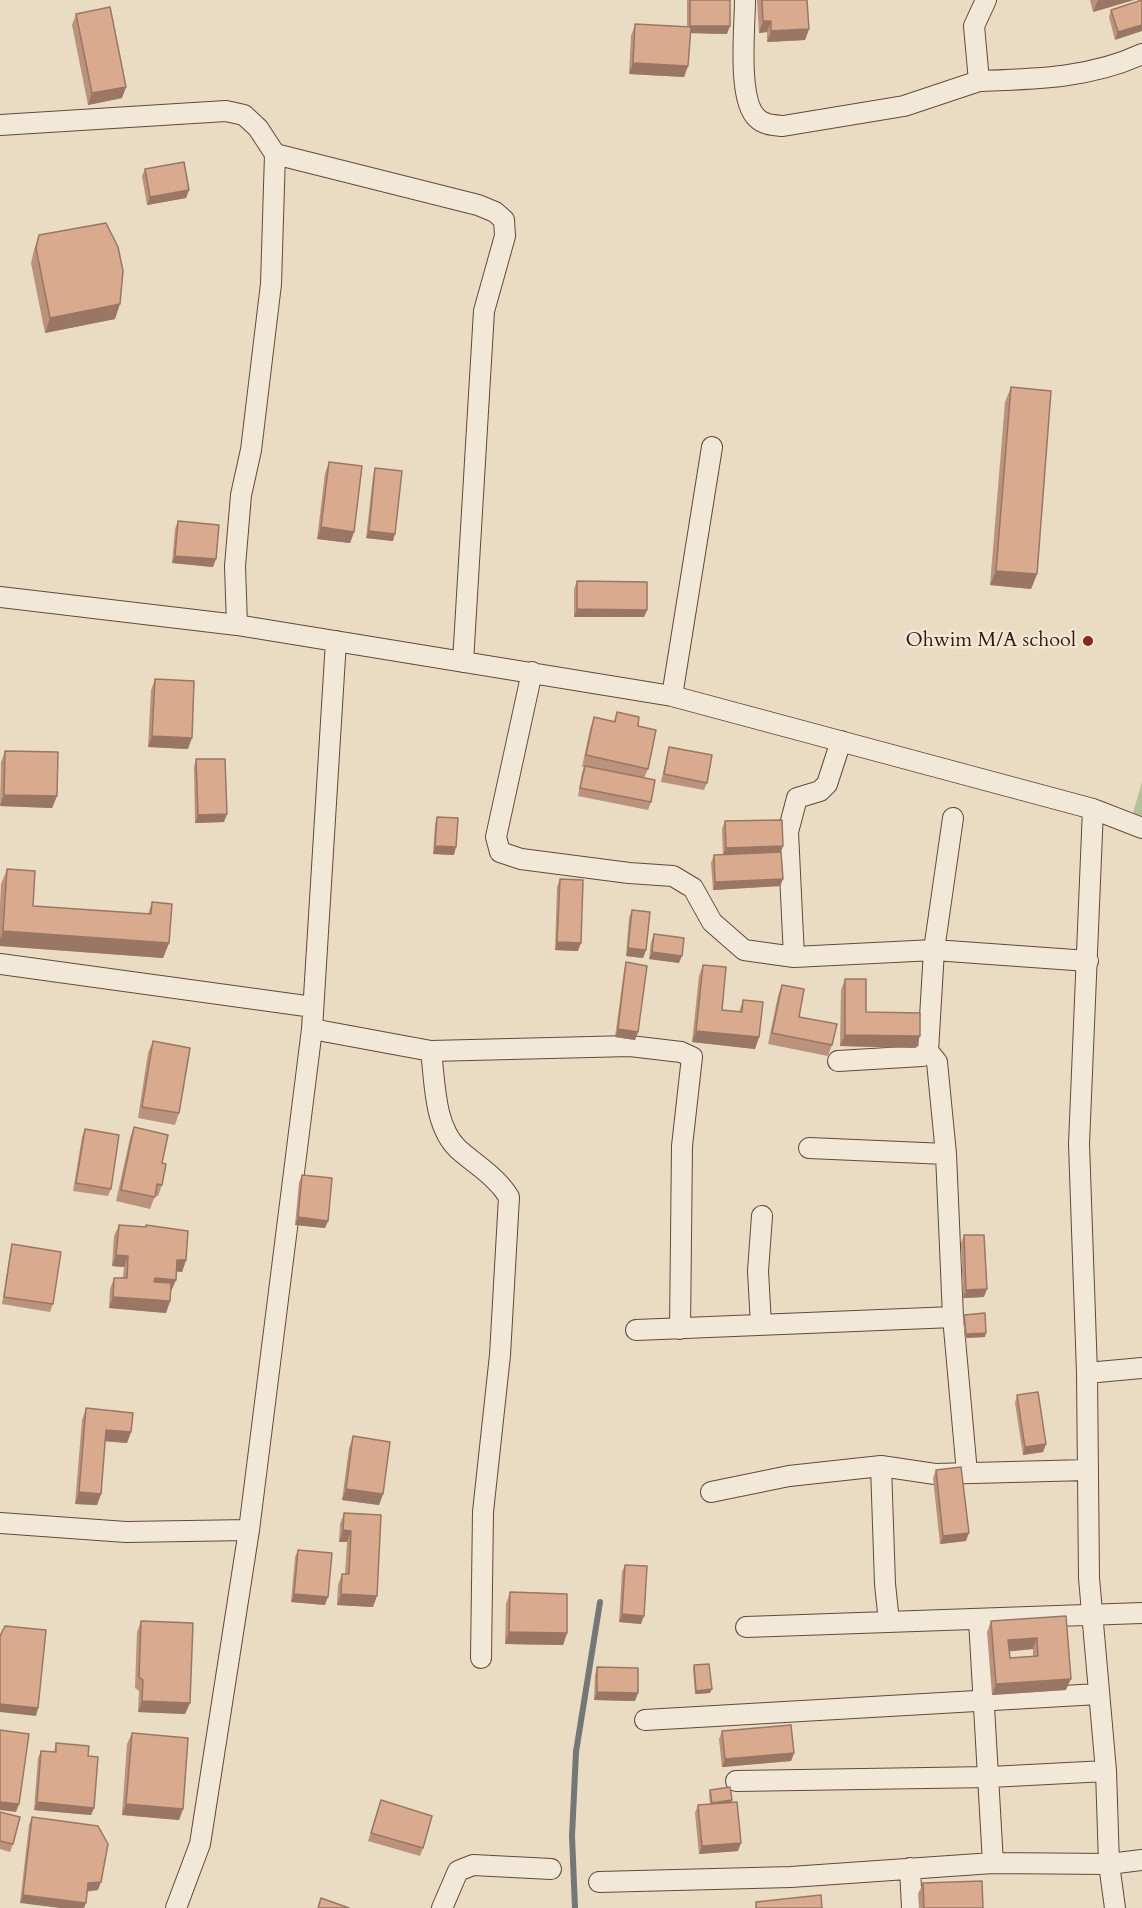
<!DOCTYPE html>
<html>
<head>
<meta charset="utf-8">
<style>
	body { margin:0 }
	canvas { display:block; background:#eadbc3 }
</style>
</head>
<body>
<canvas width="1142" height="1908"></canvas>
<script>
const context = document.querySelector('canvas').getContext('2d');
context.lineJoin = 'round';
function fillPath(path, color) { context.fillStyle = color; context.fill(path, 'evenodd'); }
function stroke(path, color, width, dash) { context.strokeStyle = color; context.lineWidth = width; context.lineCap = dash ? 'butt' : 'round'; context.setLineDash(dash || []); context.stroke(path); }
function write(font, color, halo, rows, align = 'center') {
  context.font = font + ' Cardo,serif'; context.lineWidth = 4.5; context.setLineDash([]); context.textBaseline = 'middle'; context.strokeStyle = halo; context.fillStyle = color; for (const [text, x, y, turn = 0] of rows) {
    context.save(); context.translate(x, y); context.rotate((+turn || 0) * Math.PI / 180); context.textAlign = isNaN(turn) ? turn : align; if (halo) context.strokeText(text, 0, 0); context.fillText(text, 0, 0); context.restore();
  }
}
fillPath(new Path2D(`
	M1142 782V816L1133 813Z`), '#b1c198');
stroke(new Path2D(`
	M575 1908 572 1836 576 1752 600 1602`), '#727878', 6);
const minor = new Path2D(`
	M745 0C745 27 737 100 757 118 764 125 773 125 783 126L904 106 979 81
	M986 0 974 26 979 81C1035 79 1091 78 1142 54
	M0 125 226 111 244 115 258 128 275 154 271 284 251 450 241 495 235 566 237 625
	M275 154 478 205 495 212 504 220 505 236 484 311 463 662
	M0 597 237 625 672 696 1093 809 1142 828
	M532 672 496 837 500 852 521 859 629 873 673 876 693 888 712 922 744 950 794 957 934 950 1088 961
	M672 696 712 447
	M1093 809 1079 1144 1087 1373 1089 1578 1106 1771 1109 1864 1115 1908
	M794 957 788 832 797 798 820 791 827 784 841 741
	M0 964 313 1007
	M312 1029 431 1051 630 1046 681 1052 692 1057 682 1146 680 1329
	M431 1051C435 1082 434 1126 458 1149 476 1165 496 1176 509 1197L500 1355 483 1512 481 1658
	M928 1051 937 1062 946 1154 953 1317 967 1473
	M838 1061 922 1056 928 1051 934 950 953 818
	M809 1148 946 1154
	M761 1325 758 1271 762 1216
	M636 1330 953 1317
	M1087 1373 1142 1368
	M881 1466 885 1584 889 1622
	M711 1492 789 1476 881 1466 935 1474 1087 1470
	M0 1523 126 1532 249 1530
	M979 1620 993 1863
	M746 1627 1142 1613
	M645 1720 1098 1694
	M736 1781 990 1777 1106 1771
	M910 1868 912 1908
	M599 1882 791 1877 993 1863 1109 1864 1142 1860
	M176 1908 200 1844 249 1530 312 1029 336 641
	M442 1908 458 1871 473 1865 551 1869`);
stroke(minor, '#614a3b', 22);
stroke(minor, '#f1e8d8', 20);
fillPath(new Path2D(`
	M687 0H730L727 34 690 33 688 66 684 77 629 74 631 36 635 24 687 27Z
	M757 0H807L809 29 805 40 767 42V32L759 33Z
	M1090 0H1134L1093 12Z
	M1142 0 1115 40 1109 17 1111 10Z
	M76 14 126 87 122 98 88 105 72 25Z
	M145 169 189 190 186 198 147 205 142 176Z
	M39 235 115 319 45 333 31 263 34 250Z
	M1011 387 1037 574 1031 589 990 585 1005 402Z
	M329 462 354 532 350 543 317 539 325 473Z
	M375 468 393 541 366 538 373 476Z
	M178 521 213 567 172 563 175 529Z
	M577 581 647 610 644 617H574V589Z
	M155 679 188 749 148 747 151 690Z
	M617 712 638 726 648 769 644 778 651 802 648 810 578 796 582 773 584 767H582L590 729 594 717 614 721Z
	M669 747 707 783 704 790 661 782 667 754Z
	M5 751 57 796 52 808 0 806 1 762Z
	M196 759 224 822 195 823 194 767Z
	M437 817 454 855 433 854 435 824Z
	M725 821 783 846 781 852 783 879 780 886 713 890 711 863 714 855H723L722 829Z
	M7 869 33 906 148 914 152 902 169 943 163 958 0 946V904L1 884Z
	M560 879 578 951 555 950 557 887Z
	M632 910 646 950 643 958 626 956 629 918Z
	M654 934 679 963 649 959 651 942Z
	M626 962 638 1032 635 1040 615 1037 624 970Z
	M703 965 722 1010 739 1012 743 1000 759 1037 755 1049 692 1042 699 976Z
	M845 979 866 1012 916 1048 840 1046 841 990Z
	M782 985 799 1017 832 1045 828 1056 768 1044 778 996Z
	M153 1041 179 1113 175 1125 138 1118 148 1053Z
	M134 1127 162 1163V1185L158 1196H155L150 1209 116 1201 130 1138Z
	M85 1129 111 1189 108 1196 73 1191 82 1137Z
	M302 1175 328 1221 325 1228 295 1225 299 1183Z
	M119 1225 146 1227V1225L186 1260 182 1272 176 1271V1280L171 1291 170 1301 166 1313 109 1308 110 1289 114 1278H123L124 1267 112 1266 114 1236Z
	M964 1235 984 1297 963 1298 961 1243Z
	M12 1244 53 1304 50 1312 2 1304 10 1252Z
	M964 1315 985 1337 965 1338 963 1319Z
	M1017 1395 1046 1444 1043 1452 1023 1455 1015 1403Z
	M86 1408 131 1432 127 1443 105 1441 101 1494 97 1505 75 1504 82 1420Z
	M353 1436 383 1494 379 1505 342 1500 349 1448Z
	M936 1470 966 1541 940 1544 933 1478Z
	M344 1513 381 1515 373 1607 337 1605 338 1585 342 1574H345L347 1542H339L340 1524Z
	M298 1550 325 1605 291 1602 295 1557Z
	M625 1565 641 1624 619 1622 622 1572Z
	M510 1592 567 1633 563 1645 505 1644 506 1604Z
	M1066 1616V1690L992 1695 987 1632 991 1621ZM1033 1649V1656L1010 1658 1009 1651Z
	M141 1621 190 1703 185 1714 138 1712 139 1691 135 1688 137 1632Z
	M694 1665 710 1693 695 1694 693 1669Z
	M597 1667 635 1701 594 1700 595 1675Z
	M722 1731 794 1753 791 1761 722 1767 719 1739Z
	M132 1733 183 1809 179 1820 122 1815 127 1744Z
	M56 1743 88 1756 94 1808 91 1815 34 1810 38 1758 41 1751 54 1752Z
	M710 1790 731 1802 738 1851 699 1854 695 1813 698 1805 710 1804 709 1794Z
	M381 1800 423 1848 420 1856 368 1841Z
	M0 1812 13 1844 10 1852 0 1849Z
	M32 1817 98 1890 20 1903 29 1825Z
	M923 1883 983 1908H919L918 1894Z`), '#bb927b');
fillPath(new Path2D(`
	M1098 0H1134L1093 12Z
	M763 21H771L767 32 759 33Z
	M1142 25V31L1115 40 1118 32Z
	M690 26H730L727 34 687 33Z
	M809 29 805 40 767 42 771 31Z
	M633 63 688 66 684 77 629 74Z
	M126 87 122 98 88 105 92 93Z
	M189 190 186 198 147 205 150 197Z
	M120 304 115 319 45 333 50 318Z
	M321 527 354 532 350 543 317 539Z
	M369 531 395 534 393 541 366 538Z
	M175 556 216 559 213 567 172 563Z
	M996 571 1037 574 1031 589 990 585Z
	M577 609 647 610 644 617H574Z
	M152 736 192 738 188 749 148 747Z
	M4 795 57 796 52 808 0 806Z
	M227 814 224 822 195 823 198 815Z
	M435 846 456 847 454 855 433 854Z
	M783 846 780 854 723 855 726 848Z
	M783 879 780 886 713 890 715 882Z
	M3 931 169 943 163 958 0 946V939Z
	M557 942 581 943 578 951 555 950Z
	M628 948 646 950 643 958 626 956Z
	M652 952 682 956 679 963 649 959Z
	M618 1029 638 1032 635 1040 615 1037Z
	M696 1031 759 1037 755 1049 692 1042Z
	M845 1035 920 1036 916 1048 840 1046Z
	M298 1217 328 1221 325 1228 295 1225Z
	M116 1255 128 1256 124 1267 112 1266Z
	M177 1260H186L182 1272 173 1271Z
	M155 1278 176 1280 171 1291 150 1289Z
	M987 1289 984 1297 963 1298 966 1290Z
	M113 1297 170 1301 166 1313 109 1308Z
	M986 1333 985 1337 965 1338 966 1334Z
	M106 1430 131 1432 127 1443 102 1441Z
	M1046 1444 1043 1452 1023 1455 1025 1447Z
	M346 1489 383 1494 379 1505 342 1500Z
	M79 1492 101 1494 97 1505 75 1504Z
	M343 1530 351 1531 347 1542H339Z
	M969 1533 966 1541 940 1544 943 1536Z
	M294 1594 328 1597 325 1605 291 1602Z
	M341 1594 377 1596 373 1607 337 1605Z
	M622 1614 644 1616 641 1624 619 1622Z
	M509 1632 567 1633 563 1645 505 1644Z
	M1037 1638 1033 1649 1004 1652 1008 1640Z
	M1071 1679 1066 1690 992 1695 996 1684Z
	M712 1689 710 1693 695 1694 696 1691Z
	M597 1692 638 1693 635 1701 594 1700Z
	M142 1701 190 1703 185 1714 138 1712Z
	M0 1704 38 1708 36 1716 0 1712Z
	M794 1753 791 1761 722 1767 725 1759Z
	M732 1800 731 1804 710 1806 712 1803Z
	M0 1802 19 1804 16 1812 0 1810Z
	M37 1802 94 1808 91 1815 34 1810Z
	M126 1804 183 1809 179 1820 122 1815Z
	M741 1843 738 1851 699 1854 702 1846Z
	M101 1882 98 1890 86 1891 88 1883Z
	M23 1895 86 1903 84 1908H60L20 1903Z`), '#997764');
const building = new Path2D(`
	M690 0H730V26H690Z
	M762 0H807L809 29 771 31V21H763Z
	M1142 0V25L1118 32 1111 10Z
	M110 7 126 87 92 93 76 14Z
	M635 24 691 27 688 66 633 63Z
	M184 162 189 190 150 197 145 169Z
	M106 223 118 247 123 271 120 304 50 318 36 248 39 235Z
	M1011 387 1051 391 1037 574 996 571Z
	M329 462 362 466 354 532 321 527Z
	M375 468 402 471 395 534 369 531Z
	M178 521 219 525 216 559 175 556Z
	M577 581 647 582V610L577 609Z
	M155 679 194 681 192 738 152 736Z
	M617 712 639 717 638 726 656 730 648 769 586 755 594 717 615 722Z
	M669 747 712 755 707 783 664 774Z
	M5 751 58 752 57 796 4 795Z
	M196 759H225L227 814 198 815Z
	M585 766 655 780 651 802 580 788Z
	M437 817 458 818 456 847 435 846Z
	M782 820 783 846 726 848 725 821Z
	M781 852 783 879 715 882 714 855Z
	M7 869 35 871 33 906 151 914 152 902 172 904 169 943 3 931Z
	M560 879 583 880 581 943 557 942Z
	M632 910 650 912 646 950 628 948Z
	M654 934 684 938 682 956 652 952Z
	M626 962 647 966 638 1032 618 1029Z
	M703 965 726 967 722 1010 742 1012 743 1000 763 1002 759 1037 696 1031Z
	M845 979H866V1012L920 1013V1036L845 1035Z
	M782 985 804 989 799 1017 837 1024 832 1045 772 1033Z
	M153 1041 190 1048 179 1113 142 1107Z
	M134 1127 168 1135 162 1163 166 1164 162 1185 157 1184 155 1197 121 1190Z
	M85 1129 119 1135 111 1189 76 1183Z
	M302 1175 332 1178 328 1221 298 1217Z
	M119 1225 146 1227V1225L188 1231 186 1260H177L176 1280 155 1278 154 1282 171 1283 170 1301 113 1297 114 1278H127L128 1256 116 1255Z
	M964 1235H984L987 1289 966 1290Z
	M12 1244 61 1252 53 1304 4 1297Z
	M985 1313 986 1333 966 1334 964 1315Z
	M1038 1392 1046 1444 1025 1447 1017 1395Z
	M86 1408 133 1413 131 1432 106 1430 101 1494 79 1492Z
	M353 1436 390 1442 383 1494 346 1489Z
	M961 1467 969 1533 943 1536 936 1470Z
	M344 1513 381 1515 377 1596 341 1594 342 1574H349L351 1531 343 1530Z
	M298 1550 332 1553 328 1597 294 1594Z
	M625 1565 647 1566 644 1616 622 1614Z
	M510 1592 567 1594V1633L509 1632Z
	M1066 1616 1071 1679 996 1684 991 1621ZM1037 1638 1038 1656 1010 1658 1008 1640Z
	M141 1621 193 1623 190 1703 142 1701 143 1680 139 1677Z
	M5 1626 46 1630 38 1708 0 1704V1636Z
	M709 1664 712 1689 696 1691 694 1665Z
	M597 1667 638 1668V1693L597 1692Z
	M791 1725 794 1753 725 1759 722 1731Z
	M0 1730 29 1734 19 1804 0 1802Z
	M132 1733 188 1738 183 1809 126 1804Z
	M56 1743 89 1746 88 1756 98 1757 94 1808 37 1802 41 1751 56 1752Z
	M730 1787 732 1800 712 1803 710 1790Z
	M381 1800 432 1816 423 1848 371 1833Z
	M737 1802 741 1843 702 1846 698 1805Z
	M0 1812 20 1817 13 1844 0 1841Z
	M32 1817 98 1826 108 1844 101 1882 88 1883 86 1903 23 1895Z
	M982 1881 983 1908H924L923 1883Z
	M821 1895 822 1908H756V1902Z
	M321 1898 349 1908H318Z`);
fillPath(building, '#daaa8f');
stroke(building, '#997764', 1.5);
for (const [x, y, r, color] of [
	[1088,641,6,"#8f2418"]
]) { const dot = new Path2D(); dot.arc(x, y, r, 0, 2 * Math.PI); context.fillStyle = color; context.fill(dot); stroke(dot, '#f1e8d8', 2); }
write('20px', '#33190e', '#f1e8d8', [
	["Ohwim M/A school",1076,641]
], 'right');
</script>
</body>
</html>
